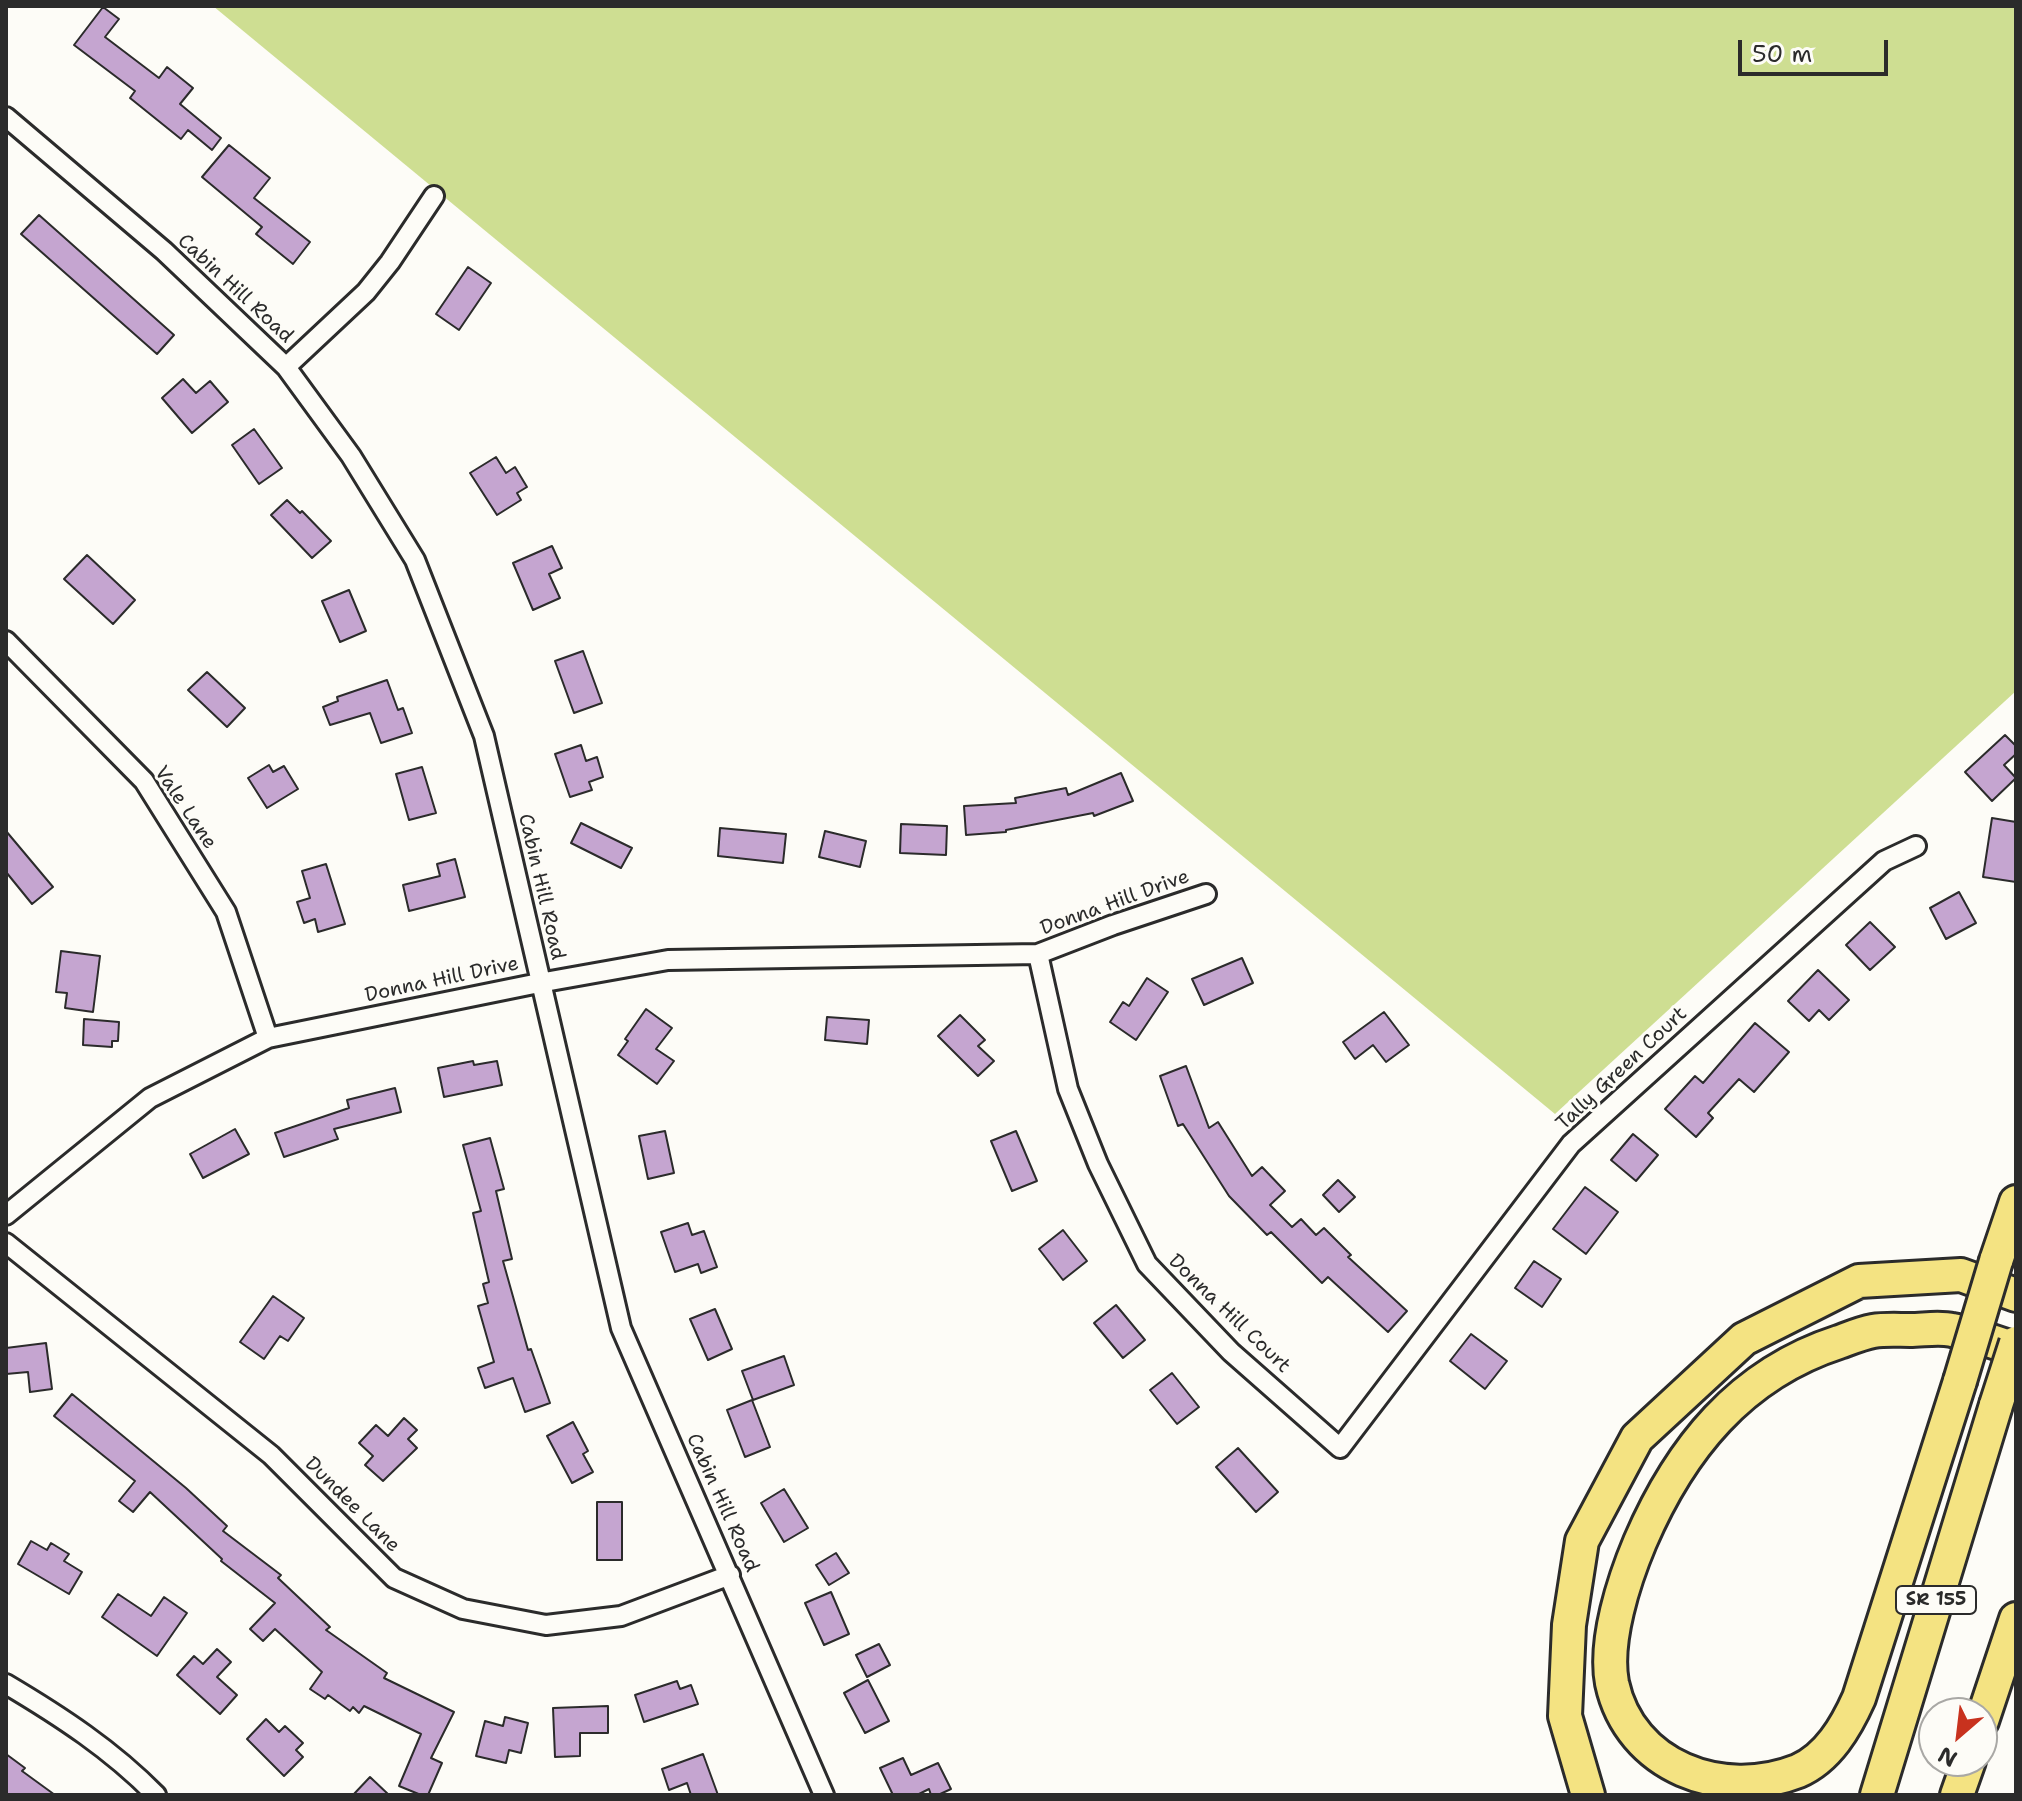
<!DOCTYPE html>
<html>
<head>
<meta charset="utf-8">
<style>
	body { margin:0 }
	#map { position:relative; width:2022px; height:1801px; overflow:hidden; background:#fdfcf7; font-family:"Shantell Sans",sans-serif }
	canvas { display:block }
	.frame { position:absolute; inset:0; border:8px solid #2b2b2b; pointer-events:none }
	.north { position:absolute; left:1918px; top:1697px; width:80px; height:80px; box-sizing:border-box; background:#fdfcf7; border:2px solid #a9a8a5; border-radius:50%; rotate:208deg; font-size:22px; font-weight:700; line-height:32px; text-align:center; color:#2b2b2b }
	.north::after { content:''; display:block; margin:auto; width:28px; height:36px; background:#c8321e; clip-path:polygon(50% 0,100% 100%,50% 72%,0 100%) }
	.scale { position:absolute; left:1738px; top:40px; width:150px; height:36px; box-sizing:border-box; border:4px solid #2b2b2b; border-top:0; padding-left:10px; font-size:24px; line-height:28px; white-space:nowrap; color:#2b2b2b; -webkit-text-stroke:6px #fdfcf7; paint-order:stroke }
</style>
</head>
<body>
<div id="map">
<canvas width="2022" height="1801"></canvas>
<div class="frame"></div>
<div class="north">N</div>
<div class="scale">50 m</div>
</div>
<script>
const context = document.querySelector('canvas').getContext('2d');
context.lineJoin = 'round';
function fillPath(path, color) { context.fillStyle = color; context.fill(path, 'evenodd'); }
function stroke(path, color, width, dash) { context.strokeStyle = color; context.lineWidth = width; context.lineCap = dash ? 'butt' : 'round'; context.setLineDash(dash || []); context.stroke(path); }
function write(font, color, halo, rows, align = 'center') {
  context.font = font + ' "Shantell Sans",sans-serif'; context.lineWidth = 6; context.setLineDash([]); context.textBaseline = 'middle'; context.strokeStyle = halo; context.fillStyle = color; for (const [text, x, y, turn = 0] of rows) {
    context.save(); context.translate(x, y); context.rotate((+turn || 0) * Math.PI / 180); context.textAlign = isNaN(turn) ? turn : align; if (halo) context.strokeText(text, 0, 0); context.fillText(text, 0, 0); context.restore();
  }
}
fillPath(new Path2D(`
	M213 6H2016V691L1555 1114Z`), '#cede92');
const building = new Path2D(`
	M103 7 119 19 105 37 159 78 167 67 193 88 180 104 221 138 212 150 188 130 181 139 130 98 135 91 74 45Z
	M229 145 270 178 254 198 310 242 293 264 256 234 262 227 202 177Z
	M39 215 174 335 157 354 21 234Z
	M468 267 491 283 459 330 436 314Z
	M183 379 196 393 210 381 228 402 192 433 162 398Z
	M254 429 282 468 259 484 232 445Z
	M496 457 506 473 515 467 527 487 517 493 521 500 497 515 470 473Z
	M287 500 300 513 302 511 331 541 312 558 271 515Z
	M552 546 562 568 549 574 560 598 533 610 513 563Z
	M87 555 135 600 113 624 64 579Z
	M349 590 366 631 340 642 322 601Z
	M583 651 602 703 574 713 555 661Z
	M207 672 245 708 227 727 188 690Z
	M387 680 398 710 403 708 412 733 381 743 370 713 330 725 323 707 338 701 337 697Z
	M2005 735 2016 746V754L2004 765 2016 778 1992 801 1965 772Z
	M581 745 586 761 597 757 603 777 589 782 592 790 570 797 555 754Z
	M269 765 273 772 284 766 298 789 267 808 248 778Z
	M422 767 436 813 409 820 396 774Z
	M1121 773 1133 801 1094 816 1093 813 1006 830V832L966 835 964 806 1016 803 1015 798 1066 788 1068 795Z
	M1992 818 2016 822V882L1983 877Z
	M581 823 632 848 621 868 571 843Z
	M901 824 947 826 946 855 900 853Z
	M720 828 786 834 783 863 718 856Z
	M6 831 53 887 32 904 6 872Z
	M825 831 866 841 860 867 819 857Z
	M455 859 465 897 409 911 403 885 440 876 437 864Z
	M326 864 345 924 318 932 315 919 304 923 297 902 310 898 302 871Z
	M1959 892 1976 923 1946 939 1930 908Z
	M1870 922 1895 947 1870 970 1846 945Z
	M61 951 100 956 93 1012 65 1008 67 993 56 992Z
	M1242 958 1253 983 1204 1005 1192 979Z
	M1818 970 1849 1000 1829 1020 1819 1010 1809 1021 1788 1001Z
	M1147 978 1168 992 1136 1040 1110 1022 1123 1002 1129 1006Z
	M646 1009 672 1028 656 1049 674 1061 657 1084 618 1055 628 1041 625 1039Z
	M1384 1012 1409 1045 1386 1062 1373 1045 1355 1059 1343 1042Z
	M960 1015 985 1040 978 1046 994 1061 978 1076 938 1036Z
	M827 1017 869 1020 867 1044 825 1040Z
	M84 1019 119 1022 118 1041H112V1047L83 1045Z
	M1755 1023 1789 1052 1754 1092 1739 1079 1708 1113 1713 1118 1696 1137 1665 1109 1695 1076 1703 1083Z
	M473 1061 474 1065 497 1061 502 1085 444 1097 438 1068Z
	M1186 1066 1209 1128 1218 1122 1252 1176 1262 1167 1285 1191 1270 1205 1292 1227 1301 1219 1316 1235 1324 1228 1351 1255 1348 1257 1407 1311 1388 1332 1328 1277 1322 1283 1271 1232 1267 1235 1229 1196 1183 1124 1178 1126 1160 1076Z
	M395 1088 401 1112 334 1129 338 1139 284 1157 275 1133 349 1108 347 1100Z
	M235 1129 249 1154 203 1178 190 1154Z
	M665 1131 674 1173 648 1179 639 1136Z
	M1016 1131 1037 1181 1012 1191 991 1141Z
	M1633 1134 1658 1155 1636 1181 1611 1160Z
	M490 1138 504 1189 496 1191 512 1259 503 1261 528 1350 531 1349 550 1403 525 1412 513 1378 485 1388 478 1368 494 1362 478 1306 488 1303 483 1284 489 1282 473 1213 481 1211 463 1145Z
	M1338 1180 1355 1197 1339 1212 1323 1195Z
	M1585 1187 1618 1212 1586 1254 1553 1229Z
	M688 1223 692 1235 704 1231 717 1267 701 1273 698 1264 675 1272 661 1232Z
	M1063 1230 1087 1261 1063 1280 1039 1249Z
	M1534 1261 1561 1279 1542 1307 1515 1288Z
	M273 1296 304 1318 288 1341 280 1336 264 1359 240 1342Z
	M1116 1305 1145 1340 1123 1358 1094 1323Z
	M715 1309 732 1349 708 1360 690 1319Z
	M1471 1334 1507 1361 1485 1389 1450 1361Z
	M46 1343 52 1389 30 1392 28 1372 6 1374V1348Z
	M784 1356 794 1385 753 1400 742 1371Z
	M1172 1373 1199 1407 1177 1424 1150 1390Z
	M72 1394 186 1488 227 1526 223 1531 281 1575 278 1578 330 1627 326 1630 387 1673 384 1678 454 1712 431 1758 442 1763 428 1795H421L399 1786 421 1734 364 1706 359 1713 353 1707 350 1711 328 1695 325 1699 310 1689 322 1672 275 1629 263 1641 250 1629 275 1603 221 1561 222 1559 150 1492 133 1512 119 1501 135 1481 54 1416Z
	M752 1400 770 1447 745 1457 727 1410Z
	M404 1418 417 1430 408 1439 417 1448 383 1481 365 1465 373 1456 359 1443 376 1425 388 1436Z
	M573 1422 588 1451 583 1454 593 1472 572 1483 547 1436Z
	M1238 1448 1278 1492 1256 1512 1216 1467Z
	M784 1489 808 1528 784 1542 761 1503Z
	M597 1502H622V1560H597Z
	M31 1541 47 1550 51 1543 69 1554 64 1561 82 1572 69 1594 18 1564Z
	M836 1553 849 1573 829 1585 816 1565Z
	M831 1592 849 1634 824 1645 805 1603Z
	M118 1594 151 1616 164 1597 187 1613 157 1656 102 1617Z
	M879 1644 890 1665 867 1677 856 1655Z
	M217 1649 231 1662 217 1677 237 1695 220 1714 177 1675 194 1656 203 1664Z
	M868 1680 889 1721 865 1733 844 1693Z
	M677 1681 680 1689 691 1685 698 1704 644 1722 635 1695Z
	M608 1706V1733H580V1756L555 1757 553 1708Z
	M505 1717 528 1723 521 1753 509 1750 506 1763 476 1756 485 1721 503 1726Z
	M266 1719 279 1732 285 1726 303 1743 296 1750 303 1757 284 1776 247 1739Z
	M6 1754 25 1768 22 1771 55 1795H6Z
	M703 1754 718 1795H691L687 1783 669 1790 662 1769Z
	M903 1758 911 1775 938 1763 951 1789 938 1795H931L929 1789 917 1795H893L880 1768Z
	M370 1777 389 1795H353Z`);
fillPath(building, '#c5a5d0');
stroke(building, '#2b2b2b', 2);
const street = new Path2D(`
	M6 117 164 251 286 367 351 456 415 560 484 736 621 1328 824 1795
	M286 367 366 292 390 262 434 196
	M6 641 144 781 226 912 268 1038
	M1038 954 1113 925 1206 894
	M6 1215 150 1098 268 1038 539 983 668 960 1038 954 1068 1089 1098 1164 1147 1264 1231 1352 1340 1448 1571 1144 1884 861 1916 846
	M6 1243 271 1455 394 1578 463 1609 546 1625 621 1616 730 1575
	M6 1684C60 1716 112 1750 156 1795`);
const highway = new Path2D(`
	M1996 1261 2016 1202
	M1960 1381 1859 1698C1846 1727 1828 1758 1798 1771 1722 1801 1630 1767 1612 1683 1604 1641 1624 1580 1640 1542 1680 1449 1740 1374 1839 1342 1850 1338 1862 1333 1873 1331 1885 1329 1898 1330 1910 1330 1923 1330 1939 1327 1952 1330 1974 1334 1995 1343 2016 1349
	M1982 1721 2016 1619
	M1588 1795 1565 1716 1569 1625 1582 1541 1637 1438 1744 1339 1859 1281 1961 1275 2016 1295
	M1877 1795 1996 1405
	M1957 1795 1969 1761`);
stroke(street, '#2b2b2b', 24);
stroke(highway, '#2b2b2b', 38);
stroke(street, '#fdfcf7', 18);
stroke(highway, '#f4e382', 32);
const highwayBridge = new Path2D(`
	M1960 1381 1996 1261
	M1996 1405 2016 1343`);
stroke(highwayBridge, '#2b2b2b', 38, []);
stroke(highwayBridge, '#f4e382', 32);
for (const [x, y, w] of [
	[1936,1600,80]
]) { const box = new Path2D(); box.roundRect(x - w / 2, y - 14, w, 28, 6); context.fillStyle = '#fdfcf7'; context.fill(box); stroke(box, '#2b2b2b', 2); }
write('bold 18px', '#2b2b2b', null, [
	["SR 155",1936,1600]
]);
write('20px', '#2b2b2b', '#fdfcf7', [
	["Cabin Hill Road",235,289,43],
	["Vale Lane",185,808,56],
	["Cabin Hill Road",541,887,77],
	["Donna Hill Drive",1115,903,-20],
	["Donna Hill Drive",442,980,-12],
	["Tally Green Court",1622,1069,-43],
	["Donna Hill Court",1229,1314,44],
	["Cabin Hill Road",722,1503,66],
	["Dundee Lane",352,1505,45]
]);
</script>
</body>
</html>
